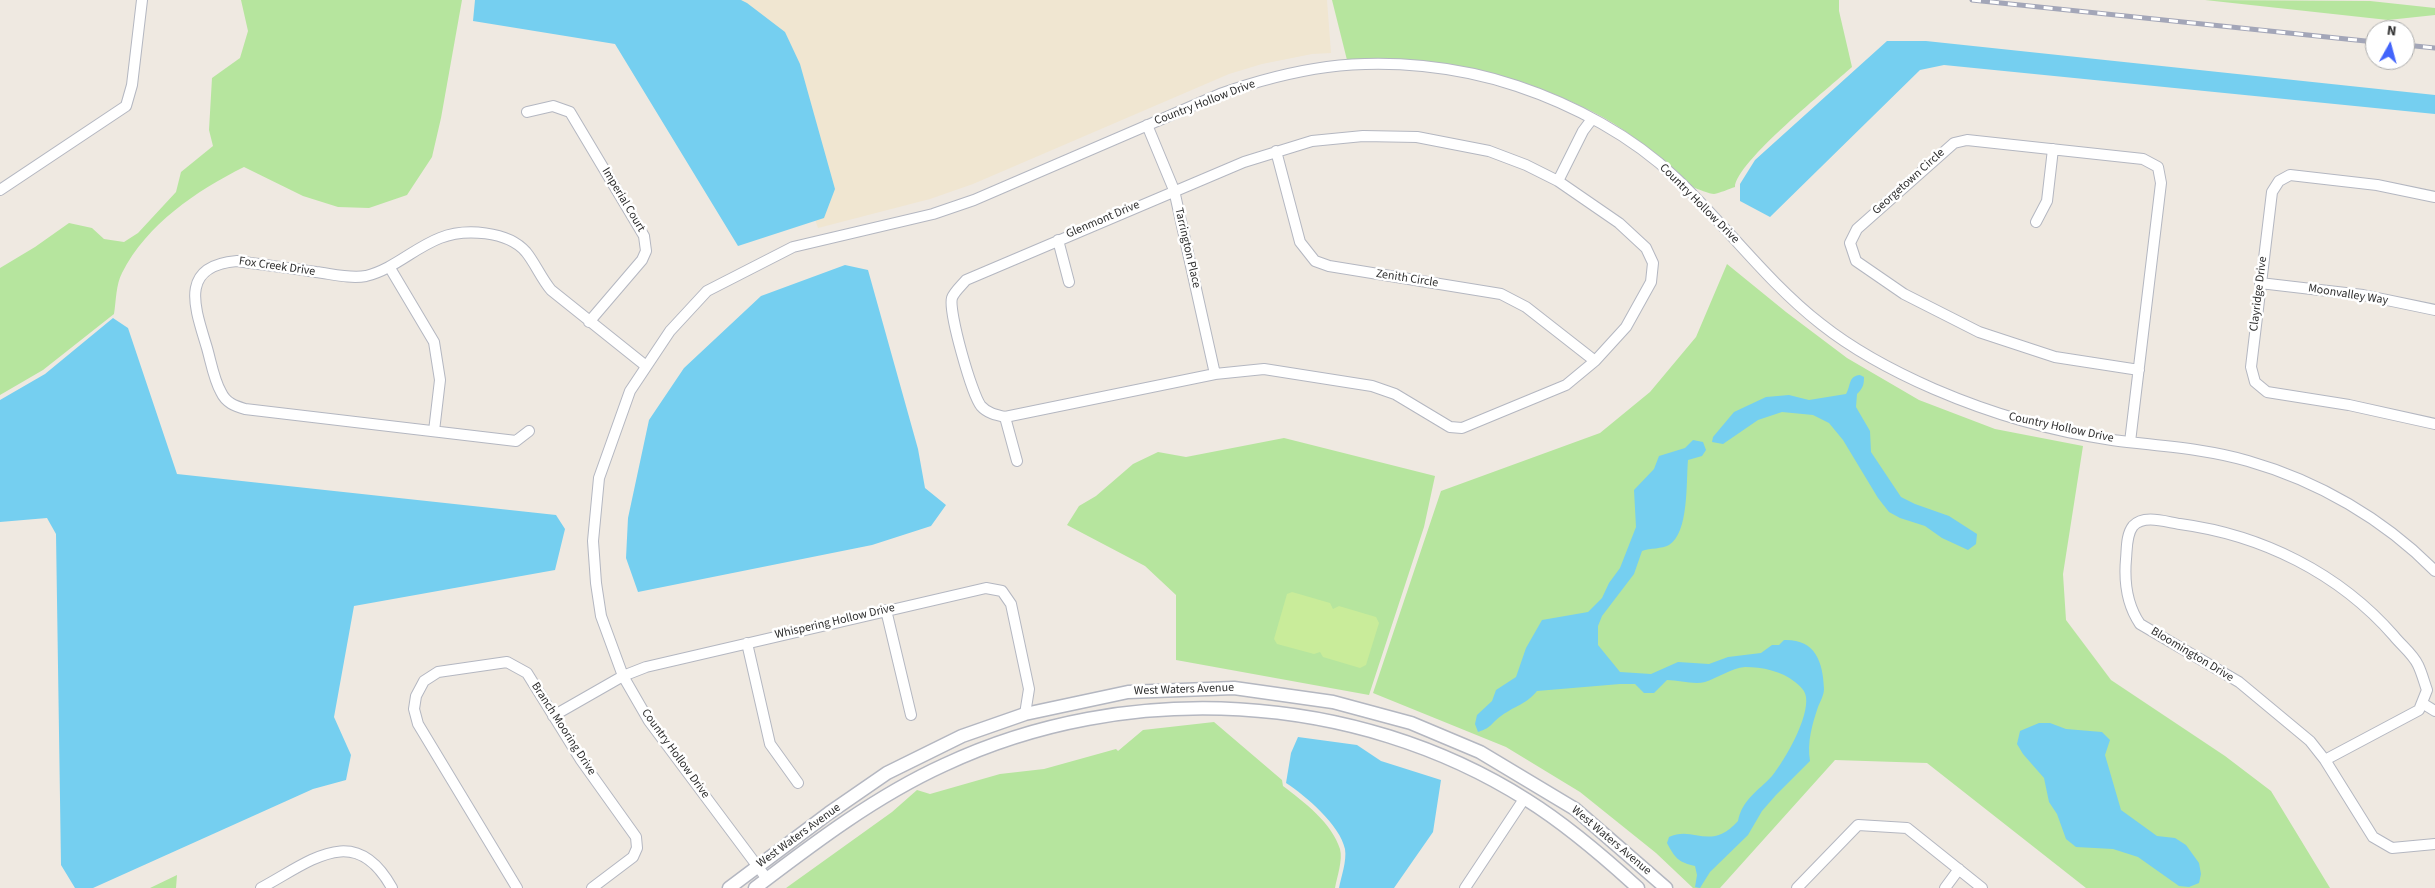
<!DOCTYPE html>
<html>
<head>
<meta charset="utf-8">
<style>
	body { margin:0 }
	#map { position:relative; width:2435px; height:888px; overflow:hidden; background:#efe9e1; font-family:"Source Sans 3",sans-serif }
	canvas { display:block }
	.north { position:absolute; left:2365px; top:20px; width:50px; height:50px; box-sizing:border-box; background:#fff; border:1px solid #ababab; border-radius:50%; rotate:7deg; font-size:14px; font-weight:700; line-height:20px; text-align:center; color:#2e2e2e }
	.north::after { content:''; display:block; margin:auto; width:18px; height:22px; background:#4264fb; clip-path:polygon(50% 0,100% 100%,50% 72%,0 100%) }
</style>
</head>
<body>
<div id="map">
<canvas width="2435" height="888"></canvas>
<div class="north">N</div>
</div>
<script>
const context = document.querySelector('canvas').getContext('2d');
context.lineJoin = 'round';
function fillPath(path, color) { context.fillStyle = color; context.fill(path, 'evenodd'); }
function stroke(path, color, width, dash) { context.strokeStyle = color; context.lineWidth = width; context.lineCap = dash ? 'butt' : 'round'; context.setLineDash(dash || []); context.stroke(path); }
function write(font, color, halo, rows, align = 'center') {
  context.font = font + ' "Source Sans 3",sans-serif'; context.lineWidth = 5; context.setLineDash([]); context.textBaseline = 'middle'; context.strokeStyle = halo; context.fillStyle = color; for (const [text, x, y, turn = 0] of rows) {
    context.save(); context.translate(x, y); context.rotate((+turn || 0) * Math.PI / 180); context.textAlign = isNaN(turn) ? turn : align; if (halo) context.strokeText(text, 0, 0); context.fillText(text, 0, 0); context.restore();
  }
}
fillPath(new Path2D(`
	M737 0H1327L1331 53 1312 54 1262 64 1229 74 973 184 930 199 818 228Z`), '#f0e6d1');
fillPath(new Path2D(`
	M241 0H462L441 118 432 157 407 195 369 208 338 207 303 196 244 167C196 191 147 224 122 273 116 284 116 301 114 314L43 370 0 395V268L35 247 69 223 92 228 104 239 124 242 138 233 176 192 181 172 213 146 209 130 212 78 240 58 248 31Z
	M1332 0H1839V11L1852 67C1830 87 1736 162 1735 187 1729 189 1720 193 1714 194 1710 194 1697 189 1693 187 1685 182 1678 172 1670 166 1646 146 1621 126 1593 112 1517 73 1433 56 1347 60Z
	M2205 0 2370 1 2435 8V15L2388 20Z
	M1727 264 1786 312 1847 358 1919 400 1995 429 2083 446 2063 574 2066 620 2111 680 2225 756 2271 791 2330 888H2086L1927 763 1835 760 1720 888H1693L1656 853 1580 792 1506 747 1373 693 1441 491 1600 433 1650 392 1696 337Z
	M1284 438 1435 476 1424 527 1369 695 1176 660V595L1145 566 1067 525 1079 506 1096 496 1133 464 1158 452 1186 457Z
	M1214 722 1282 780 1283 786C1304 802 1332 823 1340 849 1343 860 1337 877 1335 888H786L892 812 917 790 930 794 1000 774 1044 769 1116 749 1118 751 1143 730Z
	M177 875 176 888H150Z`), '#b6e59e');
fillPath(new Path2D(`
	M1292 592 1330 603 1333 609 1339 606 1376 617 1379 623 1366 665 1360 668 1323 657 1320 652 1314 654 1277 644 1274 639 1287 594Z`), '#c9ec9a');
fillPath(new Path2D(`
	M475 0H741L747 3 785 32 800 64 835 189 824 218 738 246 615 44 473 21Z
	M1887 41H1926L2435 95V114L1944 65 1920 70 1770 217 1740 201V184L1755 160Z
	M845 265 868 270 918 449 925 488 946 505 931 526 872 545 638 592 626 558 628 518 649 420 684 368 761 296Z
	M113 318 128 328 177 474 556 515 565 529 555 570 354 606 334 717 351 755 346 780 313 789 93 888H75L61 865 56 534 47 518 0 522V400L45 374Z
	M1860 375 1864 377C1864 385 1863 388 1857 394L1856 407 1870 431 1871 452 1901 497 1915 504 1949 516 1977 534 1976 544 1968 550 1942 538 1925 526 1900 518 1889 512 1878 498 1843 440 1829 423 1813 415 1782 412 1758 420 1723 444 1712 442 1713 437 1734 412 1766 397 1789 395 1809 400 1846 394C1851 386 1848 376 1860 375Z
	M1693 440 1703 442 1706 450 1702 456 1688 460C1686 482 1689 533 1669 545 1662 549 1650 548 1642 551L1634 574 1602 616 1598 626V645L1620 672 1651 674 1678 662 1709 664 1728 657 1761 653 1772 645H1779L1784 640C1815 639 1823 661 1824 689 1824 695 1820 702 1818 707 1812 725 1807 742 1810 761L1776 795 1762 811 1748 835 1710 872 1700 888 1695 887 1697 875 1695 866C1678 862 1675 858 1667 843L1669 837C1694 825 1710 852 1738 821 1742 800 1758 791 1772 776 1785 760 1809 718 1806 697 1805 690 1800 686 1795 682 1782 671 1762 667 1745 667 1731 668 1718 678 1705 682 1694 685 1679 680 1667 680L1654 693H1644L1635 684H1620L1537 691C1524 706 1516 705 1501 716 1491 723 1493 727 1478 732L1475 724 1477 715 1492 701 1496 690 1516 677 1526 648 1542 620 1588 612 1602 598 1609 583 1620 568 1636 527 1634 490 1654 469 1659 456 1685 448Z
	M2039 723H2050L2066 729 2102 732 2110 740 2105 755 2121 810 2157 836 2175 838 2186 845 2199 863 2201 874 2199 883 2189 887 2179 886 2138 857 2113 849 2076 847 2066 839 2057 814 2049 802 2044 778 2023 754 2017 744 2020 731Z
	M1298 737 1357 745 1381 761 1441 780 1433 832 1394 888H1339C1341 877 1347 861 1345 849 1340 825 1306 796 1286 783L1291 753Z`), '#75cff0');
const minor = new Path2D(`
	M527 112 553 106 570 112 644 236 646 251 642 260 589 322
	M1147 125 1174 190 1215 374
	M1363 136 1417 137 1489 151 1526 165 1558 181 1619 223 1646 248 1653 263 1651 282 1626 327 1595 361 1566 385 1462 428 1450 427 1395 394 1372 386 1264 369 1215 374 1005 417C996 415 987 413 981 406 972 395 948 311 952 298 954 292 962 285 966 280L1244 162 1312 141Z
	M1276 151 1300 242 1315 261 1329 266 1501 294 1526 307 1595 361
	M1558 181 1583 131 1592 119
	M0 190 126 106 132 85 142 0
	M2435 197 2377 185 2290 175 2279 181 2272 192 2251 367 2255 382 2267 392 2349 405 2435 424
	M2036 222 2047 201 2053 149
	M1058 240 1069 282
	M390 268 434 342 440 380 434 431
	M2260 283 2363 295 2435 310
	M1005 417 1017 461
	M529 431 516 441 245 409C235 406 226 403 221 392 214 380 211 362 207 348 195 308 178 266 237 261 264 265 290 268 316 272 332 274 350 279 366 276 394 269 414 248 440 238 465 228 508 231 526 252 535 263 541 278 551 290L646 366
	M2130 442 2161 183 2158 167 2143 159 1967 140 1954 143 1857 229 1850 243 1856 261 1904 294 1979 332 2055 357 2139 370
	M886 610 911 715
	M747 643 770 744 798 783
	M2422 703 2435 711
	M553 716 623 676 646 667 986 588 1002 591 1011 604 1029 689 1025 714
	M2325 760 2419 710 2427 690C2424 682 2422 673 2418 665 2413 654 2401 645 2394 636 2339 573 2262 535 2180 524 2166 522 2144 514 2133 526 2126 535 2127 549 2126 559 2124 582 2127 605 2140 624L2239 682 2310 741 2325 760 2373 837 2392 848 2435 844
	M767 879 649 721 623 676 601 616 596 583 593 541 599 478 630 391 670 331 707 291 793 247 933 214 974 200 1220 94C1254 82 1290 72 1327 67 1388 59 1458 66 1517 86 1574 105 1632 136 1676 178 1726 225 1767 282 1821 324 1855 351 1895 372 1934 389 1992 414 2050 431 2112 440 2157 446 2204 448 2248 461 2318 481 2384 519 2435 571
	M261 888C311 861 355 821 392 888
	M517 888 418 724 414 709 416 696 424 681 438 672 507 662 527 673 581 760 636 837 637 848 633 857 592 888
	M1465 888 1524 799
	M1797 888 1858 825 1907 828 1982 888
	M1945 888 1959 869`);
const tertiary = new Path2D(`
	M729 888 829 813 887 773 962 736 1025 714 1128 692 1234 688 1333 702 1411 723 1480 752 1575 809 1666 888
	M755 888C814 843 876 796 944 765 1127 679 1355 691 1527 800 1567 825 1603 856 1638 888`);
stroke(minor, '#b4b7c1', 12);
stroke(tertiary, '#b4b7c1', 15);
stroke(minor, '#fff', 10);
stroke(tertiary, '#fff', 12);
const rail = new Path2D(`
	M1972 0 2375 42
	M2405 45 2435 48`);
stroke(rail, '#a3a6b8', 5);
stroke(rail, '#fff', 3, [9]);
write('12px', '#2e2e2e', '#fff', [
	["Country Hollow Drive",1205,103,-21],
	["Georgetown Circle",1909,182,-42],
	["Imperial Court",623,200,59],
	["Country Hollow Drive",1699,204,45],
	["Glenmont Drive",1103,220,-23],
	["Tarrington Place",1187,248,77],
	["Fox Creek Drive",277,267,8],
	["Zenith Circle",1407,279,9],
	["Clayridge Drive",2259,294,-83],
	["Moonvalley Way",2348,295,9],
	["Country Hollow Drive",2061,428,12],
	["Whispering Hollow Drive",835,622,-13],
	["Bloomington Drive",2192,655,31],
	["West Waters Avenue",1184,690,-2],
	["Branch Mooring Drive",563,729,57],
	["Country Hollow Drive",675,754,54],
	["West Waters Avenue",799,836,-36],
	["West Waters Avenue",1611,841,40]
]);
</script>
</body>
</html>
